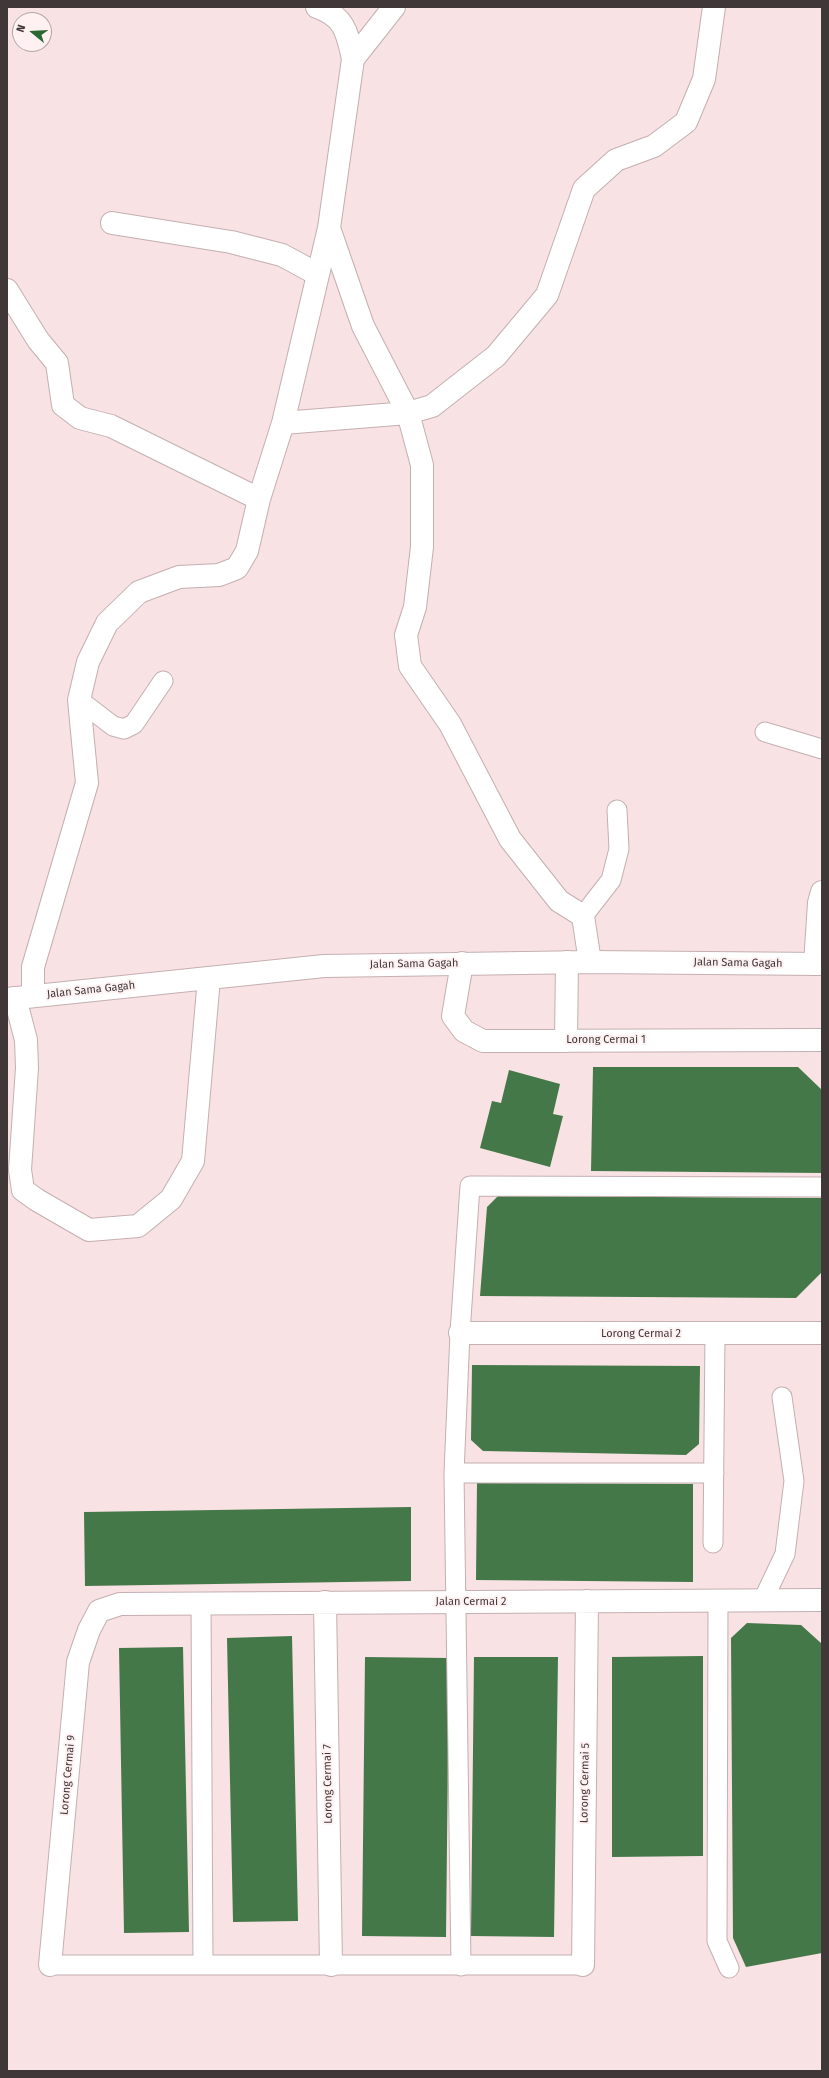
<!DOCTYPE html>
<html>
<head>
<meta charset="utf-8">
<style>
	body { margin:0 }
	#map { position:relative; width:829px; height:2078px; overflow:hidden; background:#f8e2e3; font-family:"Fira Sans",sans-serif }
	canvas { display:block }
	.frame { position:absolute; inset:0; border:8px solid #403738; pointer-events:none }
	.north { position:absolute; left:12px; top:12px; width:40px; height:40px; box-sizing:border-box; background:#fff1f2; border:1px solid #b3a7a8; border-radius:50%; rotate:288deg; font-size:11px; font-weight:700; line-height:16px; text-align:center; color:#403738 }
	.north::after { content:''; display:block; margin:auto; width:14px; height:18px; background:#2a6932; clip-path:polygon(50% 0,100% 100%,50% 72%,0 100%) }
</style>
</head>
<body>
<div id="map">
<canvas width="829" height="2078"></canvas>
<div class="frame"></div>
<div class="north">N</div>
</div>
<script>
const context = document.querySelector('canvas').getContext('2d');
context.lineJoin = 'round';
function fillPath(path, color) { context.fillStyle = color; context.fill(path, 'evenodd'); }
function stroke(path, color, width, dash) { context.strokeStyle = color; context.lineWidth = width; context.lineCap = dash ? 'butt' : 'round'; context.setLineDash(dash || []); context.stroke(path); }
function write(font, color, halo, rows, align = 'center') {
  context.font = font + ' "Fira Sans",sans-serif'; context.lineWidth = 4; context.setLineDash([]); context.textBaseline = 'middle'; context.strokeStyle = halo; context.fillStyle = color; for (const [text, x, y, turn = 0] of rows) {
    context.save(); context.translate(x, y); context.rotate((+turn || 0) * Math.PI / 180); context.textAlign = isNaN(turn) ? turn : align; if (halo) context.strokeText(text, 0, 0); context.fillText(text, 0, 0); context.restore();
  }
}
fillPath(new Path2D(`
	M593 1067H798L822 1090V1173L591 1171Z
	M509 1070 560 1084 553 1114 563 1116 550 1167 480 1148 492 1101 501 1103Z
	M498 1196 822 1198V1272L796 1298 480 1296 487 1207Z
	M472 1365 700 1366 699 1444 686 1455 483 1451 471 1440Z
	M477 1483 693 1484V1582L476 1580Z
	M411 1507V1581L85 1586 84 1512Z
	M747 1623 801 1625 822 1644V1953L746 1967 733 1938 731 1638Z
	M292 1636 298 1921 233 1922 227 1638Z
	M183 1647 189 1932 124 1933 119 1648Z
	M703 1656V1856L612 1857V1657Z
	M365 1657 449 1658 446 1937 362 1936Z
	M474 1657H558L554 1937 471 1936Z`), '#457849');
const lane = new Path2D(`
	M79 700 113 726 124 729 134 724 163 681
	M765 732 822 749
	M583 916 611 880 619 849 617 810
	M454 1473H714
	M713 1543 715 1334
	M718 1600 717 1941 729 1968
	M763 1600 785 1554 794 1481 782 1397
	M201 1603 203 1965
	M50 1965H583
	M461 1966 454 1473 460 1333 470 1186 822 1187`);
const street = new Path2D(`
	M317 7C345 17 347 32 353 59
	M112 223 231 242 282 255 317 274
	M329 228 363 326 408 413 422 465V547L415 607 406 635 410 666 450 724 510 839 559 901 583 916 590 962
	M7 290 38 340 57 363 63 405 80 418 111 426 259 499
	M283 423 408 413 432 406 496 356 547 295 584 189 616 160 654 146 686 122 704 79 714 7
	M462 963 453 1016 464 1031 483 1041 822 1040
	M815 964 819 903 822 892
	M33 996V967L87 783 79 700 88 662 107 623 139 592 179 577 219 575 237 568 247 551 259 499 283 423 329 228 353 59 394 7
	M15 998 26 1040 27 1068 20 1170 23 1190 37 1200 89 1230 138 1226 171 1199 193 1161 209 978
	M566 1041 567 962
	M460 1333H822
	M325 1602 331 1965
	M50 1965 78 1662 89 1630 99 1611 120 1604 822 1600
	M583 1965 587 1601`);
const secondary = new Path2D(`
	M7 999 324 966 590 962 822 964`);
stroke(lane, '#c4afb1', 21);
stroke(street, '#c4afb1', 24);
stroke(secondary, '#c4afb1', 24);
stroke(lane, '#fff', 19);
stroke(street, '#fff', 22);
stroke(secondary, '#fff', 22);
write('11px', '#403738', '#fff1f2', [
	["Jalan Sama Gagah",738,963,1],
	["Jalan Sama Gagah",414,964,-1],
	["Jalan Sama Gagah",91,990,-6],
	["Lorong Cermai 1",606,1040],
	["Lorong Cermai 2",641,1334],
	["Jalan Cermai 2",471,1602],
	["Lorong Cermai 9",68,1775,-85],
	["Lorong Cermai 5",585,1783,-89],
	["Lorong Cermai 7",328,1784,-91]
]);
</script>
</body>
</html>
